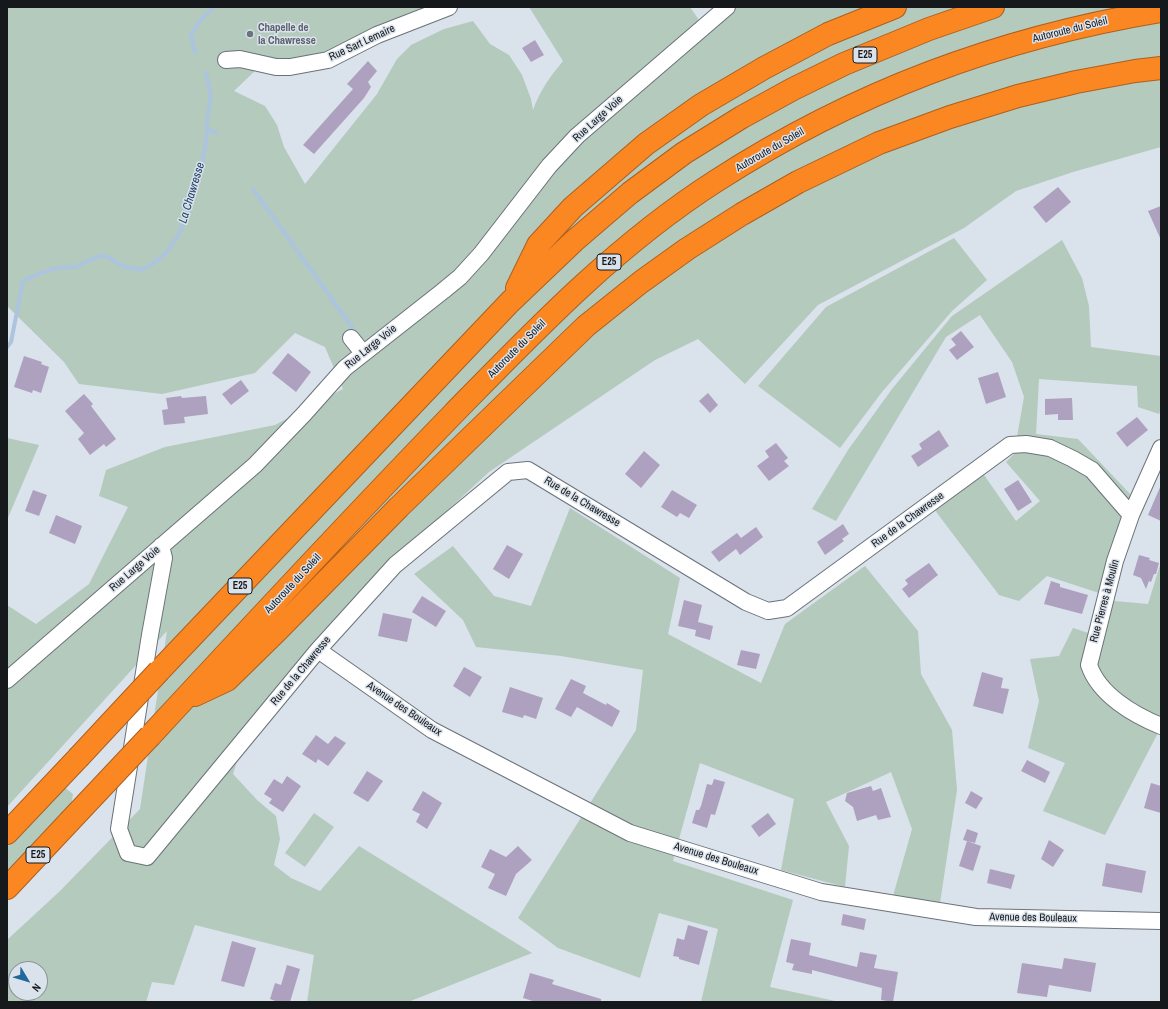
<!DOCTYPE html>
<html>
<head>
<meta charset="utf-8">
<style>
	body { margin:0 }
	#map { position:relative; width:1168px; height:1009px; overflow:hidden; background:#dae2eb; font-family:"Archivo Narrow",sans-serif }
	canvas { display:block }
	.frame { position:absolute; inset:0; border:8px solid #16191c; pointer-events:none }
	.north { position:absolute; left:8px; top:961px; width:40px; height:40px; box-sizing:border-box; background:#dae2eb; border:1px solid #8c9298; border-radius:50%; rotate:128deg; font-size:11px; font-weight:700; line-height:16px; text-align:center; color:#16191c }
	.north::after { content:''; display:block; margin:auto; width:14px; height:18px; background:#20679c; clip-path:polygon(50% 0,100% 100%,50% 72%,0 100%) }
</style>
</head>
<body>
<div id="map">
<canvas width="1168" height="1009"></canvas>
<div class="frame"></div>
<div class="north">N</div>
</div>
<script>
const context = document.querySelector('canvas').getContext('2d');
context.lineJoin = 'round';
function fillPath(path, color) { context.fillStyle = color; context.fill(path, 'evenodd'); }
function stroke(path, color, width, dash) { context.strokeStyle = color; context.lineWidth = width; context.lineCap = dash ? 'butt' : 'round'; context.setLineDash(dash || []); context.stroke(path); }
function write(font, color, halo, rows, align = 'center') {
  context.font = font + ' "Archivo Narrow",sans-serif'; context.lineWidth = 3; context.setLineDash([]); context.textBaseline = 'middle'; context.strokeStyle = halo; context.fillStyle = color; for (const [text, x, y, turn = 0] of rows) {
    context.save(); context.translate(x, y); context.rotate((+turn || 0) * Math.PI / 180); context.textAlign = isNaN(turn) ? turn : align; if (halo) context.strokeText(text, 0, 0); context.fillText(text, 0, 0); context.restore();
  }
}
fillPath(new Path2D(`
	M7 7H439L344 49 258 68 234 91 265 106 277 125 284 147 305 184 377 94 397 59 411 45 444 29 473 21 490 44 509 55 522 75 531 99 533 110C540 90 550 77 563 61L529 7H690L701 23 559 162 661 69 737 7H1161V147L1073 172 1016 191 964 228 818 305 745 384 698 339 655 360 489 472 387 566 251 717 233 774 257 800 276 816 280 839 274 865 291 878 320 891 359 846 532 953 408 1002H307L314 955 195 925 174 985 152 982 146 1002H7V940L60 891 140 809 167 631 7 807V605L36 624 89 584 128 507 99 496 106 470 165 447 275 425 343 389 325 347 295 333 255 373 162 394 79 384 64 362 7 306ZM16 969H40V993H16Z
	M954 238 987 280 952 311 882 392 840 448 758 386 826 307Z
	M1062 240 1082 278 1089 306 1091 347 1161 356V410L1159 414 1138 407 1137 386 1039 379 1036 434 1078 439 1131 495 1099 593 1047 576 1019 601 999 595 934 509 982 472 1016 521 1040 501 1006 462 1014 454 1024 397 1012 362 980 315 946 337 836 521 812 509 848 450 892 389 952 316Z
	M7 438 39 445 7 520Z
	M570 508 680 578 668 634 761 683 785 624 865 566 918 631 921 674 952 730 957 790 940 903 893 896 912 829 891 772 826 802 849 846 845 887 781 870 794 799 700 763 673 861 793 900 770 987 840 1002H701L718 929 659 913 640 978 558 948 518 918 636 730 643 670 561 656 476 647 463 620 414 574 453 546 494 596 531 606Z
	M1161 562V727L1105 835 1043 811 1065 763 1028 748 1039 701 1030 659 1059 656 1073 628 1104 638 1114 601 1148 604Z
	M64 787 73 794 71 807 7 875V847Z
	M314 813 334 827 305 867 285 853Z`), '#b3cabc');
stroke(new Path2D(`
	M195 53 191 34 201 20 213 7
	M208 129 216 133
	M253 189 352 327
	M7 347 11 342 23 281 38 274 57 268 75 267 100 256 108 257 122 266 140 270 151 265 165 254 177 238 187 215 202 165 207 135V120L211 96 206 73`), '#adc4df', 4);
fillPath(new Path2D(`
	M535 40 544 55 531 62 522 48Z
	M368 61 377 71 368 82 371 87 364 98 314 154 303 145 353 89 347 84Z
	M1058 187 1071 202 1046 223 1033 207Z
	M1161 206V240L1148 211Z
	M961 331 974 347 957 360 949 350 956 345 951 339Z
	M288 353 311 372 296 392 272 373Z
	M24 356 42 362 41 364 49 367 41 393 33 390 32 393 14 387Z
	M998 372 1006 397 986 404 978 378Z
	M241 380 249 391 231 405 222 394Z
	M708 393 718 405 710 413 699 401Z
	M84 394 93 404 91 406 116 439 106 447 104 444 90 455 78 439 84 433 65 411Z
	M181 396 182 398 206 396 208 414 184 417 185 423 164 425 162 410 168 409 166 398Z
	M1072 398 1073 420H1058V414L1045 415V399Z
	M1137 417 1148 430 1127 447 1116 433Z
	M939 430 949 446 918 467 911 456 922 449 919 444Z
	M776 443 788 458 784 461 789 466 769 481 757 466 769 457 765 451Z
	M644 451 660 465 641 488 625 474Z
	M1018 480 1032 502 1018 511 1004 489Z
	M1161 485V521L1148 515Z
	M33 490 47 495 39 516 25 511Z
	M672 490 697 505 689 518 680 513 677 517 661 507Z
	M56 515 82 526 75 544 49 533Z
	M843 524 849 534 842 539 844 541 825 555 817 542Z
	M756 527 763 537 740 555 736 549 719 562 711 552 737 533 741 538Z
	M507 545 523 554 509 579 493 569Z
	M1139 555 1150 558 1149 560 1159 563 1156 574H1154L1151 582 1149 581 1146 589 1141 578 1133 575Z
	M929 563 938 575 909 598 902 589 908 584 905 580Z
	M1051 581 1060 584V587L1088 595 1082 614 1044 604Z
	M422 596 446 611 436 627 412 612Z
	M684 600 702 605 698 622 713 626 710 640 695 636 696 630 678 626Z
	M383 613 412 619 407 642 378 636Z
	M741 650 760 654 756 669 737 665Z
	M464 667 482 677 470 697 453 686Z
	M982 672 1003 678 1001 688 1009 689 1003 714 973 706Z
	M571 679 586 686 583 693 606 705 607 703 620 711 612 727 577 707 571 717 555 709Z
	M510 687 543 698 536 719 524 715 523 718 502 712Z
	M316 735 328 744 335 736 346 743 328 766 318 759 316 763 302 754Z
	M1027 760 1050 772 1045 783 1021 771Z
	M367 771 383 781 368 802 353 793Z
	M287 776 301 786 283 812 269 803 272 799 264 794 274 779 282 784Z
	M714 779 725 782 715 815 711 814 707 828 692 823 696 810H699L701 806 707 784 712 785Z
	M1151 783 1161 786V813L1144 808Z
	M871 786 873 791 881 788 891 817 878 820 876 815 857 821 853 807 845 801 847 793Z
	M423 791 442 803 427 829 416 822 420 814 412 810Z
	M971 791 983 798 976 809 965 803Z
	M768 813 776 824 759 837 751 826Z
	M967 829 978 833 975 843 963 840Z
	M1049 840 1064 850 1053 867 1041 859Z
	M967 841 981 846 973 871 959 866Z
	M518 846 532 860 516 874 506 896 488 888 495 874 481 867 490 849 506 857Z
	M1106 863 1146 871 1142 893 1102 886Z
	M990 869 1015 875 1011 889 987 883Z
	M843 914 866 919 864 930 841 925Z
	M688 925 708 931 699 965 679 959V957L673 956 677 938 684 940Z
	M791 939 811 943 809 955 857 967 860 952 877 955 874 968 898 972 893 1002 881 1000 882 988 812 970V974L792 970 794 964 786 962Z
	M232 941 256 948 244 987 221 981Z
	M1064 958 1096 963 1091 992 1049 985 1047 997 1017 993 1022 963 1062 969Z
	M287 965 300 969 290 1002H278L270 999 275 983 281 985Z
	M530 973 554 980 552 984 601 999V1002H536L523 998Z`), '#aea1bf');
const minor = new Path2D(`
	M226 60 240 59 276 67H290L328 60 377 35 449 7
	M351 338 363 353
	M1161 448 1131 515 1115 561 1089 665C1099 695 1134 715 1161 726
	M161 546 164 558 150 635 119 829 128 853 147 857 318 650 395 565 508 472 528 470 746 602 768 611 787 608 1010 445 1026 444 1050 448 1073 459 1092 470 1131 515
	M318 650 432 730 630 833 821 892 976 917 1161 921
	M7 680 255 465 304 414 345 368 443 291 460 277 481 254 549 166 577 136 727 7`);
const highway = new Path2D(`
	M517 288 538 245 573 207 646 144 701 105 764 68 828 34 895 7
	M159 671 510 302 574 241 630 193 684 153 742 117 793 89 844 64 929 29 993 7
	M195 695 227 680 276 632 399 507 586 326 641 282 687 249 742 214 798 182 879 143 950 117 1018 96 1076 82 1135 71 1161 68
	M150 736C250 628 350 520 453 414 535 330 616 245 716 181 854 92 999 38 1161 11
	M7 833 78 758
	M7 888 69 822`);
stroke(minor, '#6b727a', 18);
stroke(highway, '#ab6020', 24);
stroke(minor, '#fff', 16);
stroke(highway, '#fb8722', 22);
const highwayBridge = new Path2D(`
	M78 758 159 671
	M69 822 150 736`);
stroke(highwayBridge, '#ab6020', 24, []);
stroke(highwayBridge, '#fb8722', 22);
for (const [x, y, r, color] of [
	[250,34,4,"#6b7280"]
]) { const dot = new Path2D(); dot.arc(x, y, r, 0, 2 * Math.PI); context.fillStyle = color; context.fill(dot); stroke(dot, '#dae2eb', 1.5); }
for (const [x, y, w] of [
	[865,55,24],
	[609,262,24],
	[240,586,24],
	[38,855,24]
]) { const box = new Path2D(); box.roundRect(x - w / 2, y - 8, w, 16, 3); context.fillStyle = '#dae2eb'; context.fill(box); stroke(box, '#16191c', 1); }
write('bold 10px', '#16191c', null, [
	["E25",865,55],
	["E25",609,262],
	["E25",240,586],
	["E25",38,855]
]);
write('bold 11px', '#5b616d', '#dae2eb', [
	["Chapelle de",258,28],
	["la Chawresse",258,41]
], 'left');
write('11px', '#16191c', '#dae2eb', [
	["Autoroute du Soleil",1070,30,-14],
	["Rue Sart Lemaire",362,43,-25],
	["Rue Large Voie",598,119,-42],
	["Autoroute du Soleil",770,150,-30],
	["Rue Large Voie",371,347,-39],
	["Autoroute du Soleil",517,349,-45],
	["Rue de la Chawresse",582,502,31],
	["Rue de la Chawresse",908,520,-36],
	["Rue Large Voie",135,569,-41],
	["Autoroute du Soleil",293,584,-47],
	["Rue Pierres à Moulin",1105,601,-75],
	["Rue de la Chawresse",301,671,-50],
	["Avenue des Bouleaux",404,709,34],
	["Avenue des Bouleaux",716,859,17],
	["Avenue des Bouleaux",1033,918,1]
]);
write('italic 12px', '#224469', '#dae2eb', [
	["La Chawresse",192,193,-73]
]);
</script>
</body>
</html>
